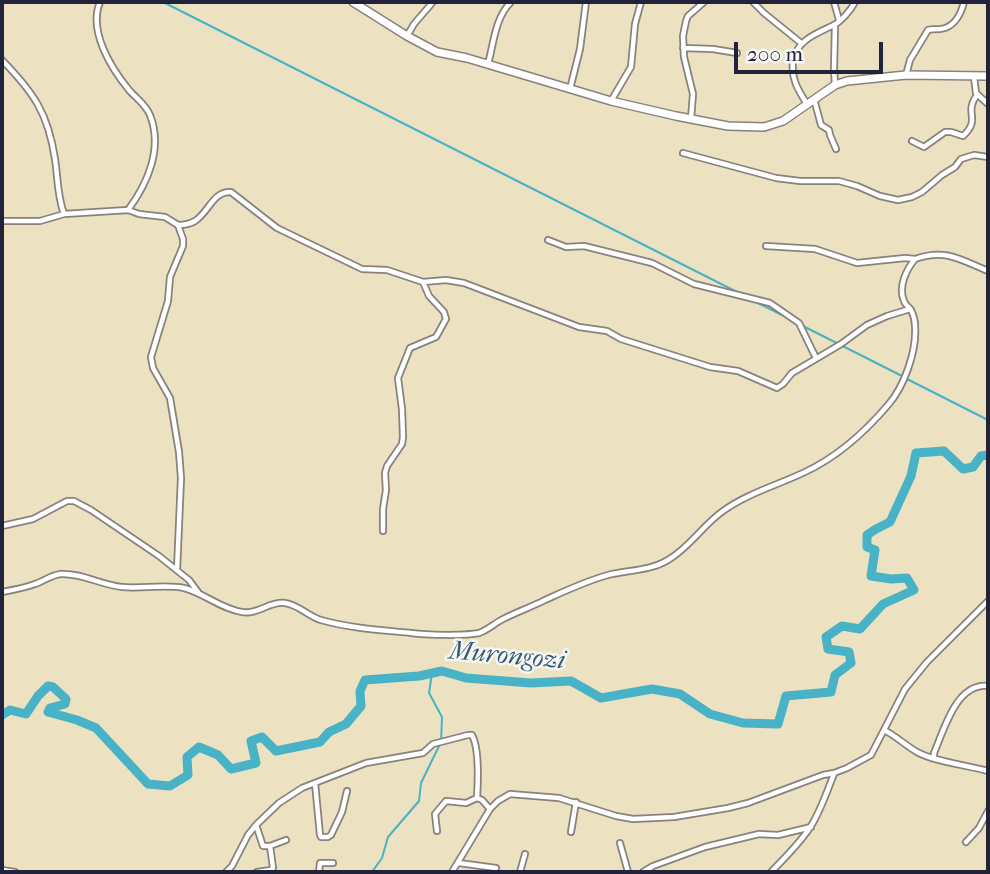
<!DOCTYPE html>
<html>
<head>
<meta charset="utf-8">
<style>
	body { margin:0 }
	#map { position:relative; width:990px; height:874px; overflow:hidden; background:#ece1c1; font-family:"IM FELL French Canon",serif }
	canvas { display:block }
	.frame { position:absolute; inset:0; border:4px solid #22223b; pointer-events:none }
	.scale { position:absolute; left:734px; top:42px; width:149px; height:32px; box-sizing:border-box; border:4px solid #22223b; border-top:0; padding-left:9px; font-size:21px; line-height:24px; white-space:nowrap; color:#22223b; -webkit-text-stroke:5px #f6f6f2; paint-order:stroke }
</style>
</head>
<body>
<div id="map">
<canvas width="990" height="874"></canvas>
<div class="frame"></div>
<div class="scale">200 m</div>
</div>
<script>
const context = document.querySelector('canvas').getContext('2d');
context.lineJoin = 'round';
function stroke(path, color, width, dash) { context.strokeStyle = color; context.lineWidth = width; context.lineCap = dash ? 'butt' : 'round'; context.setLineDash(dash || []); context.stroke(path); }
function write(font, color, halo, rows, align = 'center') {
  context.font = font + ' "IM FELL French Canon",serif'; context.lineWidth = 5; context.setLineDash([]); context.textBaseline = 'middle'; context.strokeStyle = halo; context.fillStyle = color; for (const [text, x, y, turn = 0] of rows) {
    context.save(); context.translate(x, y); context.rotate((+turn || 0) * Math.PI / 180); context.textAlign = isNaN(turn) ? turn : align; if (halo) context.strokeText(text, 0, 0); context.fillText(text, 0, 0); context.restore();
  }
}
stroke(new Path2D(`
	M163 2 737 292
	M754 301 790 319
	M801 325 902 376
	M907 379 988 420
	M372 872 382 858 388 837 419 801 421 783 441 742 442 717 429 693 432 673`), '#48b3c6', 2);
stroke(new Path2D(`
	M2 715 10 710 26 714 38 696 48 686 53 687 66 699 65 704 50 708 48 712 77 720 96 728 148 784 170 786 188 775 187 757 199 747 218 755 231 769 256 763 251 741 262 737 276 751 320 742 329 732 346 724 361 706 360 691 365 680 419 676 442 671 466 678 531 683 571 681 601 698 652 689 680 694 710 714 743 723 778 724 786 696 831 692 835 675 851 663 849 652 828 649 826 637 842 626 860 629 883 604 914 590 907 578 891 579 871 576 875 550 867 547V535L876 529 890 522 911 476 916 453 944 451 963 469 973 467 981 456 988 455`), '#48b3c6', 9);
const street = new Path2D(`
	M100 2C88 31 111 68 129 90 136 98 146 105 150 115 163 148 148 183 128 210
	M753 2 764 13 801 43
	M834 2 839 20
	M407 36 414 24 433 2
	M683 48 713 49 737 53
	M2 60C34 93 48 113 55 159 58 178 57 195 64 214
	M488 64C494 42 495 18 511 2
	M906 75 910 60 928 30C932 29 936 29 940 29 954 28 961 14 964 2
	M974 77 976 93 988 104
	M835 85 834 69 835 25
	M570 89 580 49 586 2
	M814 99 821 125 829 130 830 135 836 149
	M611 101 631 67 635 24 641 2
	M807 104C798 90 791 79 793 62 796 41 815 34 832 26 841 22 851 10 855 2
	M691 119 693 94 684 57 683 36 686 21 688 16 704 2
	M912 141 924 147 945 132H951L963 136C982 118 963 114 977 95
	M683 153 776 178 800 181H839L857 186 880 196 898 200 912 197 922 192 942 175 955 167 961 159 974 155 988 157
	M2 221H40L64 214 128 210 139 214 165 217 178 225C184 225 190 224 195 221 209 212 213 191 231 192L277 228 362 269 387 270 423 282 446 280 464 283 579 327 607 331 621 339 710 367 738 371 777 388 783 384 792 373 841 344 867 325 887 316 910 309
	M548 240 566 247 584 246 652 263 694 284 770 303 799 323 816 358
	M766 246 815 249 857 263 905 258 915 259
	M2 526 33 519 67 501H74L91 510 159 556 189 580 198 592
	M383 531V509L386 490 385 473 387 466 402 444 403 437 402 409 398 378 410 348 436 337 446 319 444 312 429 296 423 282
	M177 570 181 478 179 452 170 398 153 368 151 357 168 301 170 277 183 246V239L178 225
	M2 592C13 590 24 588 35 584 44 581 51 575 61 574 82 573 101 585 122 587 142 589 164 584 184 588 204 593 221 609 242 612 257 615 270 601 285 603 299 605 308 616 321 620 349 628 381 630 411 633 426 635 465 636 479 633 488 630 495 623 503 619 517 612 531 607 545 600 565 591 586 581 608 575 628 570 650 571 668 560 690 547 703 525 723 511 748 493 778 485 805 472 837 457 865 432 888 405 904 387 917 351 915 326 915 321 913 314 911 310 908 306 906 306 904 301 898 287 906 270 915 259 946 248 961 260 988 271
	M884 730C896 736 905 745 917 752 935 762 967 765 988 771
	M934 758V753C944 730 956 683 988 686
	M315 783 320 835 321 837H328L331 835 342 812 347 791
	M256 825 263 846H270L286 840
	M437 831 435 814 446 801 466 803 477 798
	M571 832 576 802
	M966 842 979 828 988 811
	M620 843 628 872
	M459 863 496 868
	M2 870 15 872
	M226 872 232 866 248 835 256 825 279 803 302 788 366 763 423 753 433 744 468 735H472C479 748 478 782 477 798L482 800 490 809
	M257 872 271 870 273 868 270 846
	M319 872 320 863H333
	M452 872 490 809 498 801 510 794 559 798 616 816 633 819 674 817 728 808 748 803 823 775 834 773 847 768 871 755 905 689 927 662 988 601
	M520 872 525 854
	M643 872 653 866 705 847 759 834 778 835 811 827
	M771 872C785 858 800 843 811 826 821 810 827 791 834 774`);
const secondary = new Path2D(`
	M353 2 407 36 437 52 467 58 611 101 676 116 728 126 764 127 783 121 835 85 847 81 906 75 988 76`);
stroke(street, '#87827e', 8);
stroke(secondary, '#87827e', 10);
stroke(street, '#fff', 4.5);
stroke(secondary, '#fff', 7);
write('italic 26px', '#315c73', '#f6f6f2', [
	["Murongozi",507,657,5]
]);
</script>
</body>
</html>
